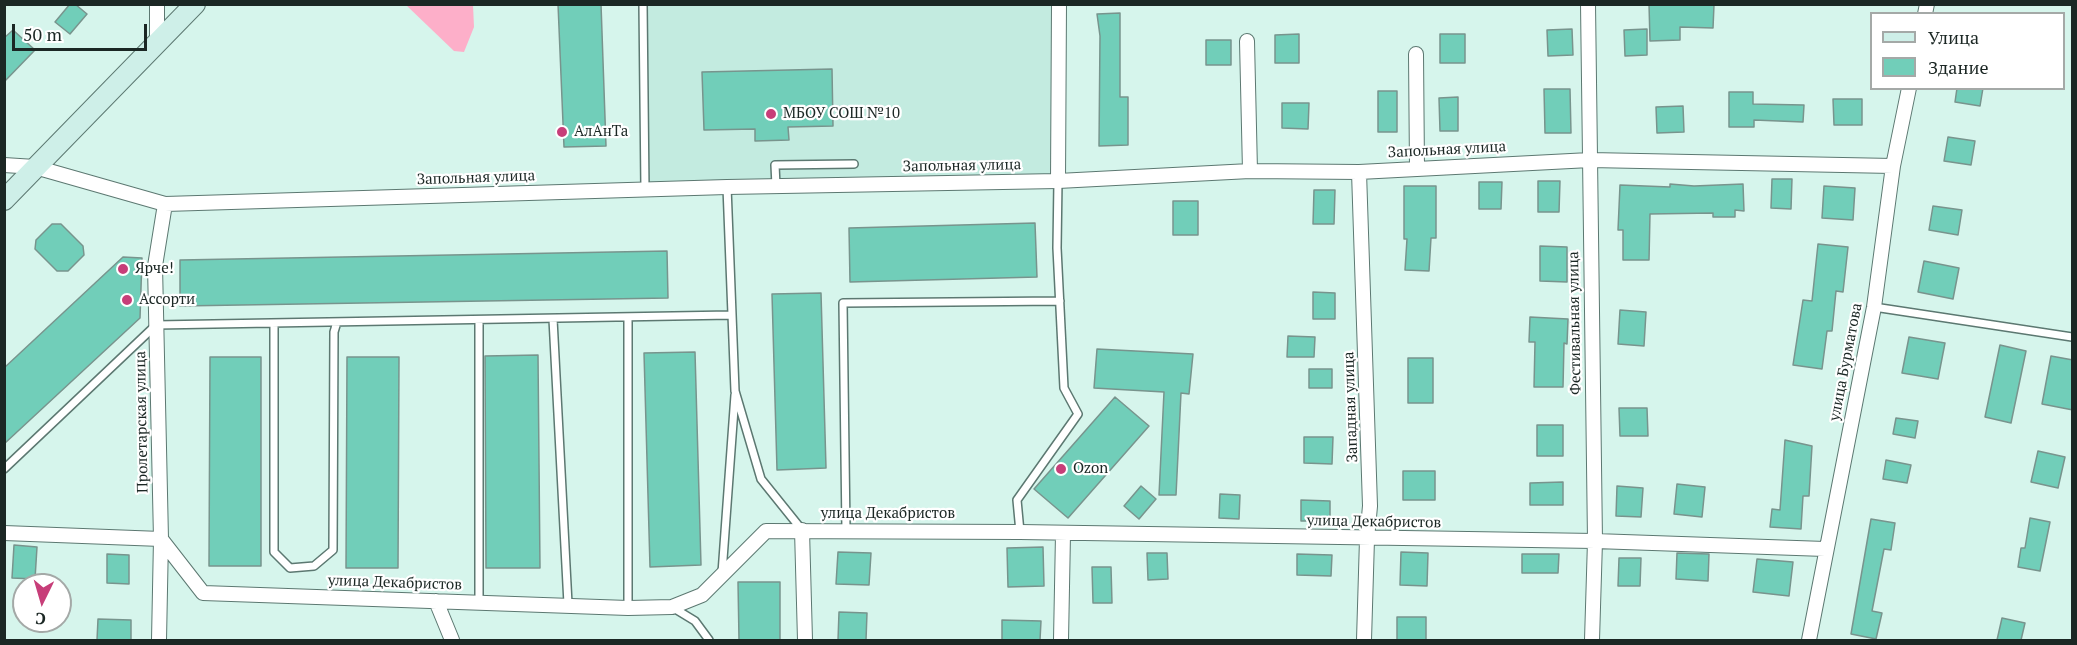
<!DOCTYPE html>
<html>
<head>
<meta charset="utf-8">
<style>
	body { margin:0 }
	#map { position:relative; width:2077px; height:645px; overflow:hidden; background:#d6f5ec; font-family:"PT Serif",serif }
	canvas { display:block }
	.frame { position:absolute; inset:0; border:6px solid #1b2724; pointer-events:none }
	.legend { position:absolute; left:1870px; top:12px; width:195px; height:78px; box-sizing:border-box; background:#fff; border:2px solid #a4a9a7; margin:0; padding:8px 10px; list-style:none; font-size:18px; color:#1b2724 }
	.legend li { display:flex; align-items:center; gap:12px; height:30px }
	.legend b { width:30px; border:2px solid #a4a9a7 }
	.north { position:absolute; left:12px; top:573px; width:60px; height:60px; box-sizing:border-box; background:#fff; border:2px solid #a4a9a7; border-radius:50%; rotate:185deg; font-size:16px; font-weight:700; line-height:24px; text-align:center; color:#1b2724 }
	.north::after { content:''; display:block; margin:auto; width:21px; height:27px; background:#c73e79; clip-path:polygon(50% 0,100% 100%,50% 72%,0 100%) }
	.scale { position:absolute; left:12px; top:24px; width:135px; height:27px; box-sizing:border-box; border:3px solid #1b2724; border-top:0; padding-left:8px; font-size:18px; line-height:21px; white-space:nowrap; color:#1b2724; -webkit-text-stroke:4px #fff; paint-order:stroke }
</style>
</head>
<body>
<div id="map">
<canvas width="2077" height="645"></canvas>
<div class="frame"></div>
<ul class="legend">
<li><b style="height:8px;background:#ceefe8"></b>Улица</li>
<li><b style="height:16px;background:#71ceb9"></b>Здание</li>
</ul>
<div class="north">С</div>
<div class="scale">50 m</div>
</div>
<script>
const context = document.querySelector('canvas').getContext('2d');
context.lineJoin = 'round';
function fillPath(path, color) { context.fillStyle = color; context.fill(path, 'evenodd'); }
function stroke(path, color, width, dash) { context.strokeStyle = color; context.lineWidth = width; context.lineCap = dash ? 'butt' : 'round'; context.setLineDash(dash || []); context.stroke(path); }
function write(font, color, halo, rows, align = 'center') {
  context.font = font + ' "PT Serif",serif'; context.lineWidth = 4.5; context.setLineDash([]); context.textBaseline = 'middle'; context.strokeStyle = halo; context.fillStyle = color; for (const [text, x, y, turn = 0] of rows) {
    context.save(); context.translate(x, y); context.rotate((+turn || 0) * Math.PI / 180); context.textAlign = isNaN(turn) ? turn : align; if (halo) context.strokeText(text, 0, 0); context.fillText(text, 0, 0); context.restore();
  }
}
fillPath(new Path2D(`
	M645 5H1054L1055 182 648 187Z`), '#c3ebe0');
fillPath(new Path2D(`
	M406 5H473L474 27 464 52 454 51Z`), '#fdafc9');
const building = new Path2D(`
	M70 4H75L87 14 70 34 55 22Z
	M558 4H601L606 146 564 147Z
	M1649 4 1714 5 1713 28 1680 27V40L1650 41Z
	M1120 13V97H1128V145L1099 146 1100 36 1097 14Z
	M1572 29 1573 55 1548 56 1547 30Z
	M1647 29V55L1625 56 1624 30Z
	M13 30 35 50 4 82V38Z
	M1299 34V63H1275V35Z
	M1440 34H1465V63H1440Z
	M1206 40H1231V65H1206Z
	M832 69 833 126 788 127 789 140 755 141V129L704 130 702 72Z
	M1957 88H1983L1980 106 1955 102Z
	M1544 89H1570L1571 133H1545Z
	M1378 91H1397V132H1378Z
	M1729 92H1753V104L1804 105 1803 122 1754 120V127H1729Z
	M1458 97V131H1440L1439 98Z
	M1833 99H1862V125H1834Z
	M1282 103H1309L1308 129 1282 128Z
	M1683 106 1684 132 1657 133 1656 107Z
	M1948 137 1975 141 1971 165 1944 161Z
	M1772 179H1792L1791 209 1771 208Z
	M1538 181H1560L1559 212H1538Z
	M1479 182H1502L1501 209H1479Z
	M1670 184 1694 186 1743 184 1744 211 1735 210V217H1713V213L1650 214 1649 260H1623V230H1618L1620 185 1670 187Z
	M1404 186H1436V238H1431L1429 271 1405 270 1407 239H1404Z
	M1824 186 1855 188 1853 220 1822 218Z
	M1314 190H1335L1334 224H1313Z
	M1173 201H1198V235H1173Z
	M1933 206 1962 210 1958 235 1929 230Z
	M1035 223 1037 277 850 282 849 228Z
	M52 224H61L83 246 84 255 68 271H57L35 249 36 240Z
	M1818 244 1848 247 1843 292 1836 291 1832 331H1827L1822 369 1793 365 1803 300 1812 301Z
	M1540 246 1567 247V282L1540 281Z
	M667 251 668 298 180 306V260Z
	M123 257 142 258 140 318 4 444V368Z
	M1924 261 1959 268 1953 299 1918 292Z
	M1313 292 1335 293V319H1313Z
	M821 293 826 468 777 470 772 294Z
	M1620 310 1646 312 1644 346 1618 344Z
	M1530 317 1568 319 1567 344 1564 343 1563 387H1534L1535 342H1529Z
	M1288 336 1315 337 1314 357H1287Z
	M1909 337 1945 343 1938 379 1902 373Z
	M2000 345 2026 351 2011 423 1985 417Z
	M1097 349 1193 354 1189 394 1181 393 1176 495H1159L1164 392 1094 388Z
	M695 352 701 565 650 567 644 353Z
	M538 355 540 568H486L485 356Z
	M2051 356 2073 360V410L2042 404Z
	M210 357H261V566H209Z
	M347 357H399L398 568H346Z
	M1408 358H1433V403H1408Z
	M1309 369H1332V388H1309Z
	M1115 397 1149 426 1068 518 1034 489Z
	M1619 408H1647L1648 436H1620Z
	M1896 418 1918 421 1915 438 1893 434Z
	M1537 425H1563V456H1537Z
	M1304 437H1333L1332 464 1304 463Z
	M1785 440 1812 446 1809 496H1803L1801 529 1770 527 1772 509 1780 510Z
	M2038 451 2065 457 2058 488 2031 482Z
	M1886 460 1911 465 1907 483 1883 479Z
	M1403 471H1435V500H1403Z
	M1563 482V505H1530V483Z
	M1677 484 1705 487 1702 517 1674 514Z
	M1141 486 1156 499 1139 519 1124 506Z
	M1617 486 1643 488 1641 517 1616 516Z
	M1220 494 1240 495 1239 519 1219 518Z
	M1301 500 1330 501V521H1301Z
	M2030 518 2050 522 2040 571 2018 567 2021 548H2025Z
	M1871 519 1895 523 1891 550 1884 549 1872 611 1882 613 1876 639 1851 634Z
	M14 545 37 547 35 579 12 578Z
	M1043 547 1044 586 1008 587 1007 548Z
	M838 552 871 553 869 585 836 584Z
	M1401 552 1428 553 1427 586 1400 585Z
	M1147 553H1167L1168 579 1148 580Z
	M1677 553 1709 554 1708 581 1676 579Z
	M107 554 129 555V584L107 583Z
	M1297 554 1332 555 1331 576 1297 575Z
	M1522 554H1559L1558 573H1522Z
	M1619 558H1641L1640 586H1618Z
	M1757 559 1793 562 1789 596 1753 592Z
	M1092 567H1111L1112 603H1093Z
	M738 582H780V640H739Z
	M839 612 867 613 866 640H838Z
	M1397 617H1426V640H1397Z
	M2002 618 2025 623 2021 640H1997Z
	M98 619 131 620V640H97Z
	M1002 620 1041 621 1040 640H1002Z`);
fillPath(building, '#71ceb9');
stroke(building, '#78948d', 1.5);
const lane = new Path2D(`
	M643 4 645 190
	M776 186 775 165 854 164
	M727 187 735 391 761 479 802 530
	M1874 307 2072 337
	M553 319 568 604
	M479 320V603
	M274 323V552L290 568 314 566 333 550 334 332 337 322
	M4 469 156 325 731 315
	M846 531 843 303 1060 301
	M1020 532 1017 500 1078 414 1064 388 1057 248 1058 181
	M722 573 735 395
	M672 607 695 621 709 640
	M628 608V317`);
const street = new Path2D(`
	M1588 4 1595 541 1592 640
	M1925 14 1927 4
	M1247 41 1250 171
	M157 45V4
	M1416 54 1417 168
	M4 165 35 167 165 204 727 187 1058 181 1250 171 1359 172 1590 160 1893 166
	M1359 172 1370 506 1367 539 1364 640
	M1058 181 1059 4
	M802 530 805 640
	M4 533 161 539 203 593 628 608 672 607 702 595 766 531 1020 532 1595 541 1825 549
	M436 601 452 640
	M159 640 161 539 155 266 165 204
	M1061 640 1063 534
	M1809 640 1874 307 1893 166 1909 88`);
const secondary = new Path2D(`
	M4 200 195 4`);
stroke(lane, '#5c7871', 10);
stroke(street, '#5c7871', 16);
stroke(secondary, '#5c7871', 22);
stroke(lane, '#fff', 7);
stroke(street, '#fff', 14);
stroke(secondary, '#ceefe8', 20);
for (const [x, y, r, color] of [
	[771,114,6,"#c73e79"],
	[562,132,6,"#c73e79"],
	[123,269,6,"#c73e79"],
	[127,300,6,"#c73e79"],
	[1061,469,6,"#c73e79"]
]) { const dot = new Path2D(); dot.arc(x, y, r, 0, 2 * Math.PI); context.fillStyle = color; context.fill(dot); stroke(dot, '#fff', 2); }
write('15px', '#1b2724', '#fff', [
	["МБОУ СОШ №10",783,114],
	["АлАнТа",574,132],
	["Ярче!",135,269],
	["Ассорти",139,300],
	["Ozon",1073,469]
], 'left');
write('15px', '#1b2724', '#fff', [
	["Запольная улица",1447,150,-3],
	["Запольная улица",962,166,-1],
	["Запольная улица",476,178,-2],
	["Фестивальная улица",1575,323,-91],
	["улица Бурматова",1846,362,-79],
	["Западная улица",1351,407,-92],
	["Пролетарская улица",142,422,-91],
	["улица Декабристов",888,514],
	["улица Декабристов",1374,522,1],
	["улица Декабристов",395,583,2]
]);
</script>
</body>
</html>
